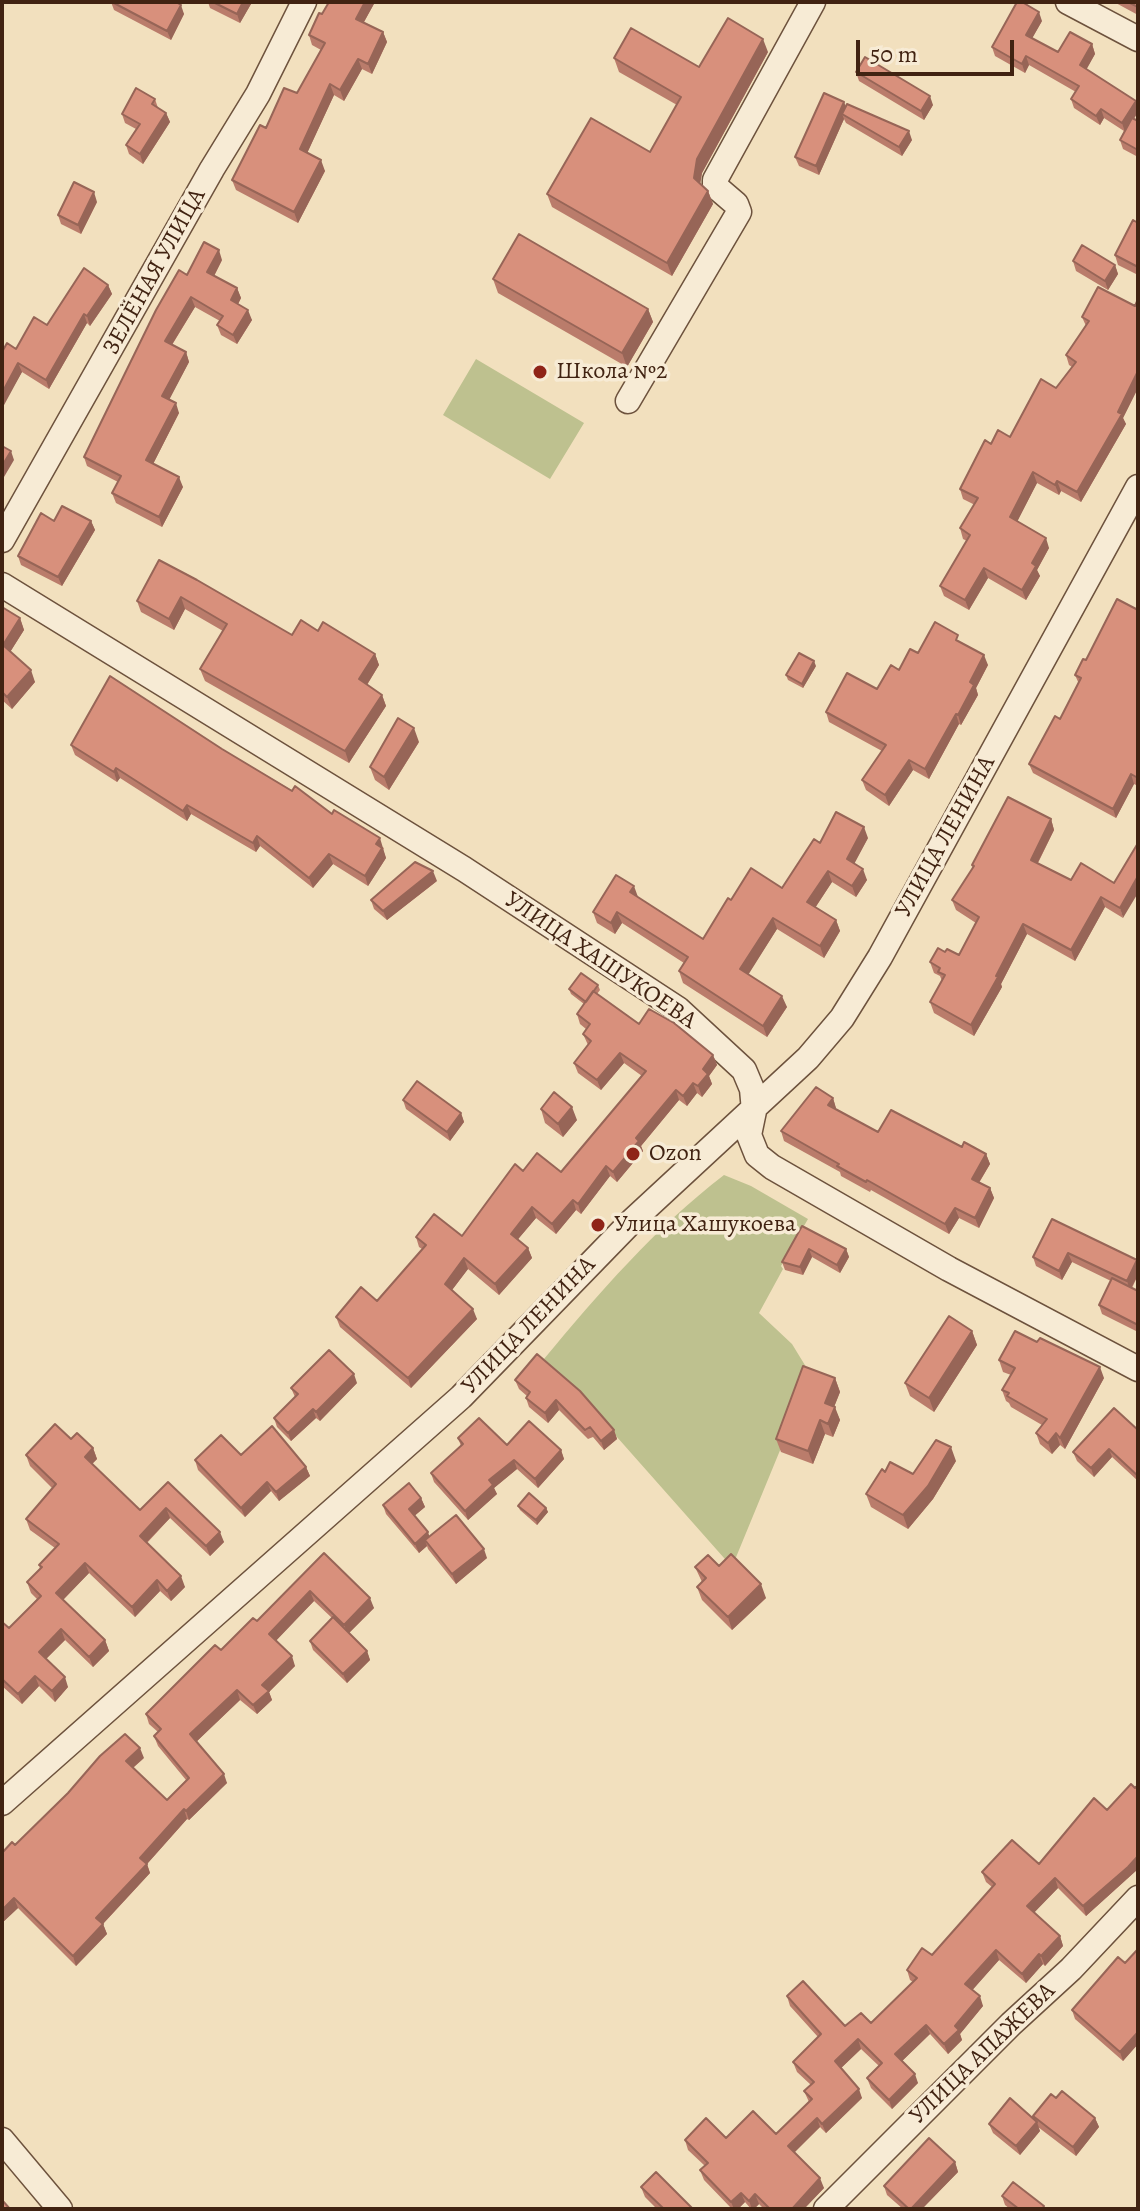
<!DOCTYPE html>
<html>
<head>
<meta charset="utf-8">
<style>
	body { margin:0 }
	#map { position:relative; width:1140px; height:2211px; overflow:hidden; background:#f2e0be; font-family:Alegreya,serif }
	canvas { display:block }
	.frame { position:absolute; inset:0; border:4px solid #412312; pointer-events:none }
	.scale { position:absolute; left:856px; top:40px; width:158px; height:36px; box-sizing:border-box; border:4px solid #412312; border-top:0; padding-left:10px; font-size:24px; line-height:28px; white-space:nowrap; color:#412312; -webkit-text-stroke:6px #f7ebd5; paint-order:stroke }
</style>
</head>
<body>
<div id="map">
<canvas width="1140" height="2211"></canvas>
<div class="frame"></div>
<div class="scale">50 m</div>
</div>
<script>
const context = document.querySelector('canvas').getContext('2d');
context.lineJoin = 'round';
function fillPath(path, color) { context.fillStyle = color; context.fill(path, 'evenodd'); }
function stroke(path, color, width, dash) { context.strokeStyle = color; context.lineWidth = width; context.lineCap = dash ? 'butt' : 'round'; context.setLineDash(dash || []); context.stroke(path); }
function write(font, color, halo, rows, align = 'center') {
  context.font = font + ' Alegreya,serif'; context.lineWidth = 7; context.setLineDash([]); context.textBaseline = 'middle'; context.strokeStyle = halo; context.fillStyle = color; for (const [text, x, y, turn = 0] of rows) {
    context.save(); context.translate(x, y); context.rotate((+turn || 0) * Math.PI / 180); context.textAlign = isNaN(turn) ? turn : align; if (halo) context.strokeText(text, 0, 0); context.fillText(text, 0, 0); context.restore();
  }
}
fillPath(new Path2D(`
	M476 359 584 423 550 479 443 415Z
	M724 1175 751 1186 808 1219 781 1266 783 1269 759 1313 792 1344 811 1375 732 1567 578 1393 544 1359C599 1293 655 1228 724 1175Z`), '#bec18f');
const minor = new Path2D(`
	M1068 2 1138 39
	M628 401 739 212 736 204 715 186V180L813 2
	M2 540 212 169 258 94 304 2
	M2 585 464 869 678 1009 744 1070 752 1089 754 1111 749 1135 757 1155 772 1167 949 1269 1138 1369
	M2 1803 461 1397 632 1221 808 1058 842 1018 880 957 1138 487
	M2 2140 60 2209
	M826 2209 1011 2024 1071 1969 1138 1898`);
stroke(minor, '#6d523d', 27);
stroke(minor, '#f7ebd5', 24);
fillPath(new Path2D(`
	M111 2H176L184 14 171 40 114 10Z
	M208 2H250L251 4 240 23 210 8Z
	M375 2 364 22 383 32 387 42 372 74 362 69 344 101 334 95 307 153 325 171 298 223 236 190 232 180 266 128 297 93 321 50 312 45 309 35 322 14Z
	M1114 2H1138V15Z
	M1042 21 1032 38 1058 52 1092 44 1095 54 1086 69 1136 101 1138 112 1134 119 1138 121V157L1123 149 1120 140 1124 131 1104 118 1100 125 1074 108 1071 99 1076 92 1029 65 1025 73 995 56 992 47Z
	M768 52 702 173 700 183 708 191 713 204 672 276 552 207 547 194 650 152 677 105 619 72 614 58 699 67Z
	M856 72 933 105 924 120 859 81Z
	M155 99 158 108 166 113 170 122 143 164 129 154 126 145 136 129 125 123 122 114Z
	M846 107 912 140 902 156 846 123 844 119 819 175 799 166 795 157Z
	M97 202 81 234 61 224 58 215Z
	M1138 223V275L1118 265 1115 255Z
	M222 260 214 276 237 288 241 298 238 304 252 320 237 344 221 335 217 325 220 321 195 307 172 345 186 352 189 362 169 399 179 413 153 464 183 487 162 527 116 503 112 493 118 482 87 466 84 457 187 275Z
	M1073 261 1115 265 1118 274 1108 290 1076 271Z
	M493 279 648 309 653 322 627 367 498 293Z
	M108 285 112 294 90 326 87 323 49 389 22 372 2 406V352L16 349 47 325Z
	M1138 299V388L1123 418 1126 424 1081 502 1061 491 1059 495 1037 483 1017 521 1049 548 1037 570 1040 576 1026 600 988 578 969 610 944 596 940 586 967 541 963 539 960 528 975 505 963 499 960 489 991 444 1010 437 1056 388 1072 367 1069 365 1066 355 1086 326 1082 317 1135 306Z
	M91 521 95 530 62 586 21 565 18 556Z
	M159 560 292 635 318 631 375 654 379 665 367 685 382 695 386 706 349 763 205 681 200 669 223 631 185 609 174 630 141 612 137 601Z
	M2 607 20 618 24 630 10 652 35 682 12 709 2 700Z
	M1138 610V786L1134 784 1116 818 1033 773 1029 764 1060 719 1079 684 1075 675 1086 660Z
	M961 643 988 665 976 688 978 695 961 725 959 724 929 779 913 770 889 806 866 790 862 780 882 751 829 722 826 712 877 689 918 653Z
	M816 666 803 688 788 680 786 675Z
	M419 742 389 790 375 780 370 767Z
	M71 745 222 749 332 814 384 848 383 850 386 858 368 886 333 864 313 888 260 846 256 852 191 814 187 821 120 778 117 782 75 755Z
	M1051 819 1054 830 1038 863 1071 880 1114 883 1123 918 1105 907 1075 961 1027 934 1001 984 1002 987 974 1036 934 1013 930 1002 942 981 940 976 934 973 930 962 945 952 959 955 976 923 956 910 952 900 973 868 972 865Z
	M868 838 854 863 867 880 856 897 832 882 815 908 836 920 840 931 824 958 777 929 748 974 787 1007 767 1037 683 983 679 971 684 963 622 923 615 934 597 923 593 912 638 897 703 939 731 900 782 888 820 843Z
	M437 881 387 920 374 909 371 900Z
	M598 985 600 990 597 994 639 1024 713 1055 717 1065 709 1076 712 1084 702 1097 697 1093 687 1106 679 1100 641 1146 643 1151 617 1182 610 1176 581 1214 576 1210 556 1234 536 1218 518 1239 528 1248 532 1258 499 1295 468 1269 452 1290 477 1319 411 1388 340 1327 336 1317 377 1301 422 1249 419 1247 416 1237 462 1236 523 1171 561 1172 642 1076 624 1063 601 1090 578 1073 574 1063 588 1045 583 1034 586 1029 580 1024 577 1014 584 1004 571 994 569 989Z
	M833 1098 836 1109 878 1132 962 1147 986 1154 990 1164 979 1183 990 1188 994 1198 979 1228 959 1218 949 1234 871 1190 870 1192 841 1176 840 1172 784 1141 781 1131Z
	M403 1100 461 1113 464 1122 450 1141 406 1109Z
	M541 1109 577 1120 563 1137 545 1123Z
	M1052 1219 1137 1260 1138 1275 1132 1288 1138 1291V1332L1102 1314 1099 1305 1111 1281 1072 1262 1062 1280 1036 1266 1033 1257Z
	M802 1226 846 1249 849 1257 840 1273 812 1257 803 1275 785 1270 782 1262Z
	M972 1331 977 1345 934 1412 910 1396 905 1383Z
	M999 1360 1104 1378 1065 1449 1060 1445 1052 1454 1040 1444 1036 1433 1042 1425 1011 1407 1009 1403 1006 1401 1002 1390 1011 1375 1003 1372Z
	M835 1378 840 1392 834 1407 840 1420 833 1437 825 1434 813 1464 781 1452 776 1439Z
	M515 1380 614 1430 617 1439 604 1450 593 1437 588 1439 559 1410 548 1423 529 1407 526 1398 527 1396 519 1389Z
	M357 1383 320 1421 316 1418 291 1441 277 1427 274 1418 295 1397 291 1388Z
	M1138 1430V1481L1112 1457 1094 1477 1077 1461 1073 1452Z
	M458 1438 507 1445 561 1450 564 1459 538 1488 517 1469 494 1488 497 1494 468 1520 434 1482 431 1473 461 1446Z
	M71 1439 93 1448 97 1459 92 1464 140 1510 168 1482 224 1542 210 1556 170 1518 147 1543 185 1587 171 1601 160 1591 135 1617 89 1573 63 1600 105 1640 109 1651 93 1667 65 1640 46 1659 68 1687 55 1702 39 1686 22 1704 2 1686V1622L9 1628 37 1599 31 1593 27 1582 40 1569 39 1565 55 1548 30 1530 26 1519 52 1488 30 1466 26 1455Z
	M241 1455 306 1467 310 1476 279 1501 271 1491 245 1517 198 1470 195 1460Z
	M956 1461 933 1499 908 1529 871 1507 866 1494 885 1472 913 1474Z
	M421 1498 425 1507 414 1516 429 1536 487 1558 456 1584 428 1549 427 1546 419 1553 386 1514 383 1505Z
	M518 1506 546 1508 548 1512 537 1525 520 1510Z
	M324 1553 374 1608 349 1633 367 1651 370 1660 347 1683 313 1650 310 1641 332 1618 314 1601 276 1640 295 1666 269 1692 272 1700 257 1714 240 1700 196 1742 227 1783 189 1820 187 1819 147 1864 150 1873 103 1924 107 1934 76 1966 18 1908 2 1923V1853L15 1845 144 1758 133 1768 167 1800 186 1780 158 1746 154 1736 158 1732 149 1724 146 1714 221 1650 257 1621Z
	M719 1566 766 1598 732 1630 702 1600 697 1587 702 1582 695 1567Z
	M1138 1785V1869L1086 1916 1058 1888 1034 1912 1060 1936 1063 1946 1045 1966 1043 1964 1026 1983 999 1960 972 1990 983 2006 960 2034 962 2040 948 2054 930 2034 902 2061 918 2083 892 2109 871 2088 867 2078 879 2066 861 2049 841 2068 862 2098 826 2133 820 2127 794 2152 824 2188 804 2209H764L759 2204 754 2209H751L745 2202 738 2209H732L704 2180 700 2170 705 2166 688 2150 685 2140 726 2138 776 2134 809 2102 804 2091 811 2085 797 2072 793 2062 818 2037 790 2006 787 1996 845 2026 871 2023 913 1982 910 1980 907 1970 932 1955 992 1887 986 1882 982 1872 1039 1864Z
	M1138 1949V2044L1123 2061 1075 2019 1072 2010 1125 1963Z
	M1056 2098 1095 2118 1099 2127 1076 2156 1038 2127 1040 2131 1020 2155 993 2133 989 2124 1035 2120 1033 2116Z
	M955 2162 958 2172 922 2209H903L887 2195 884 2186Z
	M641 2187 693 2209H657L645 2197Z
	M1002 2196 1044 2206 1046 2209H1010L1005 2205Z`), '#ba7c6b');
fillPath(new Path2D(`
	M243 2H250L251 4 240 23 237 14Z
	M365 2H375L360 29 356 19Z
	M181 5 184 14 171 40 167 31Z
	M1039 12 1042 21 1029 44 1026 35Z
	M383 32 387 42 372 74 368 64Z
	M763 39 768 52 702 173 699 191 694 178 697 159Z
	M1092 44 1095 54 1084 74 1080 65Z
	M1026 56 1029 65 1025 73 1022 64Z
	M358 59 362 69 344 101 340 90Z
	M330 84 334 95 304 160 300 149Z
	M930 96 933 105 924 120 921 111Z
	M1136 101 1138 112 1125 132 1122 123Z
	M844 102 848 112 842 114 844 119 819 175 816 166Z
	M1101 109 1104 118 1100 125 1096 116Z
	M166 113 170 122 143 164 140 154Z
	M909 131 912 140 902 156 899 147Z
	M321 160 325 171 298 223 294 212Z
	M708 191 713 204 672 276 667 263Z
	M94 192 97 202 81 234 78 225Z
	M219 250 222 260 211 282 207 272Z
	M1115 265 1118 274 1108 290 1105 281Z
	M108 285 112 294 90 326 87 316Z
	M237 288 241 298 235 310 231 300Z
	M191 297 195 307 168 351 165 341Z
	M648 309 653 322 627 367 622 353Z
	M248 310 252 320 237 344 233 335Z
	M84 314 87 323 49 389 46 380Z
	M186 352 189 362 166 406 162 396Z
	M18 363 22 372 3 407 2 393Z
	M1138 371V388L1123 418 1126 424 1081 502 1077 492Z
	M176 403 179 413 150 470 146 460Z
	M11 451 14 460 4 477 2 472V466Z
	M1033 472 1037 483 1014 528 1010 517Z
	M179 477 183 487 162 527 159 517Z
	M1057 481 1061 491 1059 495 1055 485Z
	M91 521 95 530 62 586 58 577Z
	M1046 538 1049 548 1037 570 1040 576 1026 600 1022 590 1032 563Z
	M984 568 988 578 969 610 965 600Z
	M181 597 185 609 174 630 169 619Z
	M20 618 24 630 7 657 3 645Z
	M375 654 379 665 363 691 359 679Z
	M984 655 988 665 976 688 978 695 961 725 958 715 970 682Z
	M814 661 816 666 803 688 802 684Z
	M31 670 35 682 12 709 7 697Z
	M382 695 386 706 349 763 345 751Z
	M956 714 959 724 929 779 925 769Z
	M414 728 419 742 389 790 384 777Z
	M909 760 913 770 889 806 885 795Z
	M116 768 120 778 117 782 114 772Z
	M1131 774 1134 784 1116 818 1113 809Z
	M187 805 191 814 187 821 183 811Z
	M1051 819 1054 830 1034 870 1031 860Z
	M864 827 868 838 851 870 847 859Z
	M257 836 260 846 256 852 253 843Z
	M380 838 386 858 368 886 365 876 376 844Z
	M329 854 333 864 313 888 309 878Z
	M863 869 867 880 856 897 852 886Z
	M433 871 437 881 387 920 383 911Z
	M828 871 832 882 811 914 807 902Z
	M1138 876V893L1123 918 1120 908Z
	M634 886 638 897 630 892Z
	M1101 897 1105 907 1075 961 1071 950Z
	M617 912 622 923 615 934 611 923Z
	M773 918 777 929 745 980 740 969Z
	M836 920 840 931 824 958 820 946Z
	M1023 924 1027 934 1001 984 1002 987 974 1036 971 1025Z
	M782 996 787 1007 767 1037 763 1026Z
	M620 1053 624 1063 601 1090 597 1080Z
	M713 1055 717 1065 709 1076 712 1084 702 1097 698 1086 703 1069Z
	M693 1083 697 1093 687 1106 683 1096Z
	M676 1090 679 1100 641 1146 643 1151 617 1182 613 1172 636 1138Z
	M833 1098 836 1108 832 1115 828 1105Z
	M572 1107 577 1120 563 1137 558 1124Z
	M461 1113 464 1122 450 1141 447 1132Z
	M986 1154 990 1164 975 1189 972 1179Z
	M606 1166 610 1176 581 1214 578 1204Z
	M990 1188 994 1198 979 1228 975 1218Z
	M573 1200 576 1210 556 1234 552 1224Z
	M532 1207 536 1218 514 1244 511 1234Z
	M955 1208 959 1218 949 1234 945 1224Z
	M528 1248 532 1258 499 1295 495 1284Z
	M809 1249 812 1257 803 1275 800 1267Z
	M846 1249 849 1257 840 1273 837 1265Z
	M1068 1253 1072 1262 1062 1280 1059 1271Z
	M464 1258 468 1269 449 1294 445 1284Z
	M1137 1260 1138 1275 1130 1290 1127 1281Z
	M473 1309 477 1319 411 1388 408 1378Z
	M972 1331 977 1345 934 1412 929 1398Z
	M1100 1367 1104 1378 1065 1449 1060 1438Z
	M354 1374 357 1383 320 1421 316 1412Z
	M835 1378 840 1392 830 1417 825 1403Z
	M556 1400 559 1410 548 1423 545 1413Z
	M835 1407 840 1420 833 1437 828 1424Z
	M313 1409 316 1418 291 1441 288 1433Z
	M820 1420 825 1434 813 1464 808 1451Z
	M614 1430 617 1439 604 1450 601 1441Z
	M1056 1433 1060 1445 1052 1454 1048 1443Z
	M951 1447 956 1461 933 1499 908 1529 903 1515Z
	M93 1448 97 1459 89 1467 85 1457Z
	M1109 1449 1112 1457 1094 1477 1091 1468Z
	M561 1450 564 1459 538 1488 535 1479Z
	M514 1460 517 1469 494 1488 497 1494 468 1520 465 1511 489 1480Z
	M306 1467 310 1476 279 1501 276 1492Z
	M267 1482 271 1491 245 1517 241 1508Z
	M421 1498 425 1507 412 1518 409 1509Z
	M166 1508 170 1518 143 1546 140 1536Z
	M546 1508 548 1512 537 1525 536 1520Z
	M220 1532 224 1542 210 1556 206 1546Z
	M428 1532 431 1541 425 1540 427 1546 419 1553 415 1544Z
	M484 1549 487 1558 456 1584 452 1574Z
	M85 1563 89 1573 60 1603 56 1593Z
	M181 1576 185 1587 171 1601 167 1591Z
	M157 1580 160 1591 135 1617 132 1607Z
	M761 1584 766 1598 732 1630 728 1617Z
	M310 1591 314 1601 273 1644 269 1634Z
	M370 1598 374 1608 348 1634 344 1625Z
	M61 1629 65 1640 42 1663 39 1652Z
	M105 1640 109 1651 93 1667 89 1657Z
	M367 1651 370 1660 347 1683 343 1674Z
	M292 1656 295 1666 269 1692 272 1700 257 1714 253 1705 262 1685Z
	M35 1676 39 1686 22 1704 18 1694Z
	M65 1677 68 1687 55 1702 52 1691Z
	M237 1690 240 1700 194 1744 190 1734Z
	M140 1748 144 1758 129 1771 126 1761Z
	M224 1774 227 1783 189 1820 186 1811Z
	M184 1809 187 1819 147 1864 150 1873 100 1927 96 1918 140 1858Z
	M1138 1856V1869L1086 1916 1083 1906Z
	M1055 1878 1058 1888 1031 1916 1027 1906Z
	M14 1898 18 1908 2 1923V1910Z
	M103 1924 107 1934 76 1966 73 1956Z
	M1060 1936 1063 1946 1045 1966 1041 1956Z
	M996 1950 999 1960 969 1994 965 1984Z
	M1039 1954 1043 1964 1026 1983 1022 1974Z
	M980 1996 983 2006 960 2034 962 2040 948 2054 944 2044 955 2026Z
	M926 2025 930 2034 899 2064 895 2054Z
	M1138 2032V2044L1123 2061 1120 2052Z
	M858 2039 861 2049 838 2071 835 2061Z
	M915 2074 918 2083 892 2109 889 2100Z
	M859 2089 862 2098 826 2133 822 2124Z
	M817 2118 820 2127 791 2156 788 2146Z
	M1095 2118 1099 2127 1076 2156 1073 2147Z
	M1037 2122 1040 2131 1020 2155 1016 2146Z
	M955 2162 958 2172 922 2209H911Z
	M820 2178 824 2188 804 2209H792Z
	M741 2193 745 2202 738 2209H734L731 2202Z
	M755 2194 759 2204 754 2209H752L749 2201Z`), '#976557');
const building = new Path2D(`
	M112 2H176L181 5 167 31Z
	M213 2H243L237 14Z
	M329 2H365L356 19 383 32 368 64 358 59 340 90 330 84 300 149 321 160 294 212 232 180 260 125 266 128 284 88 297 93 325 43 309 35 319 13 322 14Z
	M1017 2H1022L1039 12 1026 35 1058 52 1070 32 1092 44 1080 65 1136 101 1122 123 1101 109 1096 116 1071 99 1079 86 1026 56 1022 64 992 47Z
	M1128 2H1138V7Z
	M728 18 763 39 697 159 694 178 708 191 667 263 547 194 591 118 650 152 681 97 614 58 631 28 699 67Z
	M865 57 930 96 921 111 856 72Z
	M136 88 155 99 152 104 166 113 140 154 126 145 140 124 122 114Z
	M824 93 844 102 816 166 795 157Z
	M847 104 909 131 899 147 842 114Z
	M1132 118 1138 121V150L1120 140Z
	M74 182 94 192 78 225 58 215Z
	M1133 220 1138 223V267L1115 255Z
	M519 234 648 309 622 353 493 279Z
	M204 242 219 250 207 272 237 288 231 300 248 310 233 335 217 325 223 316 191 297 165 341 186 352 162 396 176 403 146 460 179 477 159 517 112 493 121 476 84 457 156 310 179 270 187 275Z
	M1082 245 1115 265 1105 281 1073 261Z
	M84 268 108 285 87 316 84 314 46 380 18 363 2 393V352L7 343 16 349 34 317 47 325Z
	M1098 287 1135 306 1138 299V371L1118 412 1122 414 1077 492 1057 481 1055 485 1033 472 1010 517 1046 538 1032 563 1036 566 1022 590 984 568 965 600 940 586 970 535 960 528 978 498 960 489 985 440 991 444 998 430 1010 437 1041 379 1056 388 1076 362 1066 355 1089 321 1082 317Z
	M2 446 11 451 2 466Z
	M62 506 91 521 58 577 18 556 41 513 54 521Z
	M159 560 197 580 292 635 301 620 318 631 323 622 375 654 359 679 382 695 345 751 200 669 227 624 181 597 169 619 137 601Z
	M1117 599 1138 610V778L1131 774 1113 809 1029 764 1055 716 1060 719 1081 678 1075 675 1083 659 1086 660Z
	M2 607 20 618 3 645 31 670 7 697 2 692Z
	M935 622 958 635 956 640 984 655 970 682 974 685 958 715 956 714 925 769 909 760 885 795 862 780 886 745 826 712 847 673 877 689 891 665 899 670 910 649 918 653Z
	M799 653 814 661 802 684 786 675Z
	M110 676 222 749 292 791 295 786 332 814 334 810 380 838 376 844 382 848 365 876 329 854 309 878 257 836 253 843 187 805 183 811 116 768 114 772 71 745Z
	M398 718 414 728 384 777 370 767Z
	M1008 797 1051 819 1031 860 1071 880 1081 863 1114 883 1138 843V876L1120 908 1101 897 1071 950 1023 924 996 976 998 977 971 1025 930 1002 945 975 938 972 940 968 930 962 938 948 945 952 947 949 959 955 979 917 952 900 974 866 972 865Z
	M836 812 864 827 847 859 863 869 852 886 828 871 807 902 836 920 820 946 773 918 740 969 782 996 763 1026 679 971 688 957 617 912 611 923 593 912 616 875 634 886 630 892 703 939 728 898 731 900 751 868 782 888 814 839 820 843Z
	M415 862 433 871 383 911 371 900Z
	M581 973 598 985 586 1002 569 989Z
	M593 991 639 1024 649 1009 674 1023 713 1055 703 1069 708 1074 698 1086 693 1083 683 1096 676 1090 636 1138 639 1141 613 1172 606 1166 578 1204 573 1200 552 1224 532 1207 511 1234 528 1248 495 1284 464 1258 445 1284 473 1309 408 1378 336 1317 361 1287 377 1301 426 1245 416 1237 434 1214 462 1236 515 1164 523 1171 537 1153 561 1172 646 1071 620 1053 597 1080 574 1063 591 1041 583 1034 590 1024 577 1014Z
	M417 1081 461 1113 447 1132 403 1100Z
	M816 1087 833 1098 828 1105 878 1132 891 1110 962 1147 964 1142 986 1154 972 1179 990 1188 975 1218 955 1208 945 1224 867 1180 866 1182 837 1166 839 1164 781 1131Z
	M554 1092 572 1107 558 1124 541 1109Z
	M1052 1219 1137 1260 1127 1281 1068 1253 1059 1271 1033 1257Z
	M802 1226 846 1249 837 1265 809 1249 800 1267 782 1262Z
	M1112 1278 1138 1291V1325L1099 1305Z
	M949 1316 972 1331 929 1398 905 1383Z
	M1015 1331 1037 1342 1040 1338 1100 1367 1060 1438 1056 1433 1048 1443 1036 1433 1047 1419 1007 1396 1009 1393 1002 1390 1015 1368 999 1360Z
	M329 1350 354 1374 316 1412 313 1409 288 1433 274 1418 298 1394 291 1388Z
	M537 1354 580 1391 614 1430 601 1441 590 1427 585 1430 556 1400 545 1413 526 1398 530 1392 515 1380Z
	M803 1366 835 1378 825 1403 835 1407 828 1424 820 1420 808 1451 776 1439Z
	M1114 1408 1138 1430V1476L1109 1449 1091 1468 1073 1452Z
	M479 1418 507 1445 529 1421 561 1450 535 1479 514 1460 489 1480 493 1485 465 1511 431 1473 463 1444 458 1438Z
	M55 1424 71 1439 77 1433 93 1448 85 1457 140 1510 168 1482 220 1532 206 1546 166 1508 140 1536 181 1576 167 1591 157 1580 132 1607 85 1563 56 1593 105 1640 89 1657 61 1629 39 1652 65 1677 52 1691 35 1676 18 1694 2 1679V1622L9 1628 41 1596 27 1582 42 1567 39 1565 59 1544 26 1519 56 1484 26 1455Z
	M272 1426 306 1467 276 1492 267 1482 241 1508 195 1460 221 1435 241 1455Z
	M936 1440 951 1447 928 1486 903 1515 866 1494 882 1469 885 1472 890 1462 913 1474Z
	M409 1483 421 1498 409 1509 428 1532 415 1544 383 1505Z
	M529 1493 546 1508 536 1520 518 1506Z
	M456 1515 484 1549 452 1574 425 1540Z
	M324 1553 370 1598 344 1625 310 1591 269 1634 292 1656 262 1685 269 1691 253 1705 237 1690 190 1734 224 1774 186 1811 184 1809 140 1858 147 1864 96 1918 103 1924 73 1956 14 1898 2 1910V1853L12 1842 15 1845 68 1793 100 1756 125 1734 140 1748 126 1761 167 1800 189 1778 154 1736 161 1729 146 1714 215 1645 221 1650 253 1618 257 1621Z
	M731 1554 761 1584 728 1617 697 1587 706 1578 695 1567 708 1555 719 1566Z
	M333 1617 367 1651 343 1674 310 1641Z
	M1131 1784 1135 1788 1138 1785V1856L1128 1867 1083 1906 1055 1878 1027 1906 1060 1936 1041 1956 1039 1954 1022 1974 996 1950 965 1984 980 1996 955 2026 959 2030 944 2044 926 2025 895 2054 915 2074 889 2100 867 2078 882 2063 858 2039 835 2061 859 2089 822 2124 817 2118 788 2146 820 2178 792 2209H770L755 2194 749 2201 741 2193 731 2202 700 2170 708 2163 685 2140 706 2118 726 2138 753 2111 776 2134 812 2099 804 2091 814 2082 793 2062 821 2034 787 1996 803 1981 845 2026 861 2013 871 2023 917 1978 907 1970 922 1948 932 1955 995 1884 982 1872 1012 1840 1039 1864 1094 1798 1107 1810Z
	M1138 1949V2032L1120 2052 1072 2010 1118 1957 1125 1963Z
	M1062 2091 1095 2118 1073 2147 1033 2116 1051 2094 1056 2098Z
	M1010 2098 1037 2122 1016 2146 989 2124Z
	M929 2138 955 2162 911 2209H909L884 2186Z
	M656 2172 693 2209H662L663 2208 641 2187Z
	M1013 2182 1044 2206 1042 2209H1019L1002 2196Z
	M2 2200 10 2209H2Z`);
fillPath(building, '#d8907c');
stroke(building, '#976557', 2);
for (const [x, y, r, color] of [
	[540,372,8,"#8f2418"],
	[633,1154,8,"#8f2418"],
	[598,1225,8,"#8f2418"]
]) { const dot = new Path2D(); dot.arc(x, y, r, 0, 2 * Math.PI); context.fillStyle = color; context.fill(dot); stroke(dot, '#f7ebd5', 3); }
write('24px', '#412312', '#f7ebd5', [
	["ЗЕЛЁНАЯ УЛИЦА",155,272,-61],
	["УЛИЦА ЛЕНИНА",946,837,-61],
	["УЛИЦА ХАШУКОЕВА",600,961,34],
	["УЛИЦА ЛЕНИНА",529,1326,-46],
	["УЛИЦА АПАЖЕВА",983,2054,-44]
]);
write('24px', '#412312', '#f7ebd5', [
	["Школа №2",556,372],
	["Ozon",649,1154],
	["Улица Хашукоева",614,1225]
], 'left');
</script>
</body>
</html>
